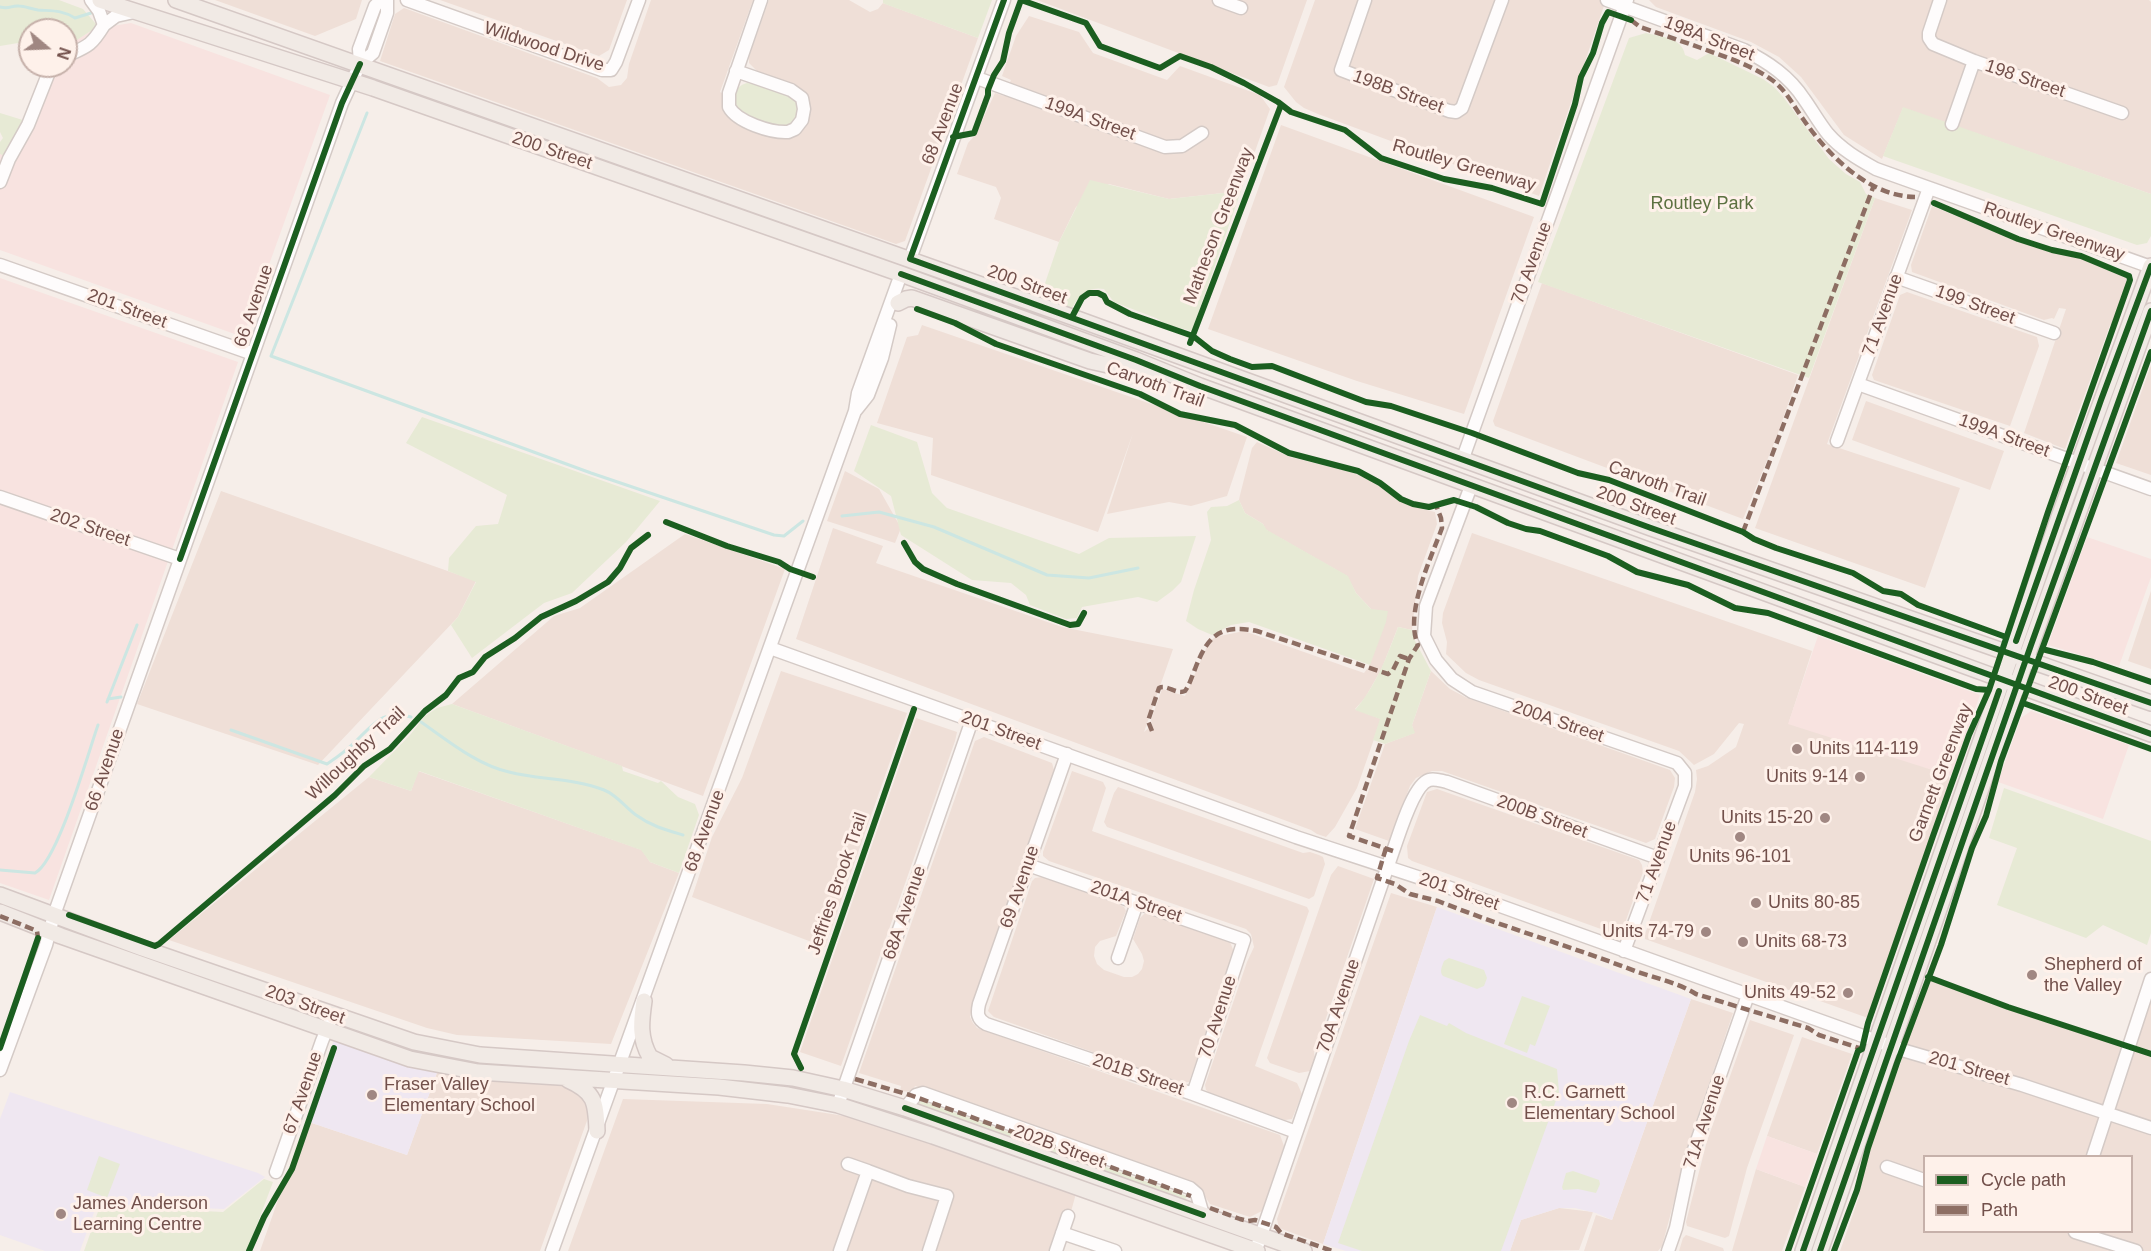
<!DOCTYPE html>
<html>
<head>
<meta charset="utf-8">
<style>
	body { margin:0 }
	#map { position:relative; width:2151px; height:1251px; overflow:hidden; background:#f6eee9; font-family:Helvetica,sans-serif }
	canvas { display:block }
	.legend { position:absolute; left:1923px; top:1155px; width:210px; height:78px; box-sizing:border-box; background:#fef1ea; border:2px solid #c6b1aa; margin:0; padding:8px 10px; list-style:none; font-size:18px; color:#72504b }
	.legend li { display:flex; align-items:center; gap:12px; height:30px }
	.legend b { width:30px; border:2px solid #c6b1aa }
	.north { position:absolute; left:18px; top:18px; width:60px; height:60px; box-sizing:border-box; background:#fef1ea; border:2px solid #c6b1aa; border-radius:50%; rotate:109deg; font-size:16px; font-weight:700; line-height:24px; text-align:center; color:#72504b }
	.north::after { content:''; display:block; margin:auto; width:21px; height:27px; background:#a08782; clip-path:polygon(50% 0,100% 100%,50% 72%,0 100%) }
</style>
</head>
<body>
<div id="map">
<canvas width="2151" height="1251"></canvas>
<ul class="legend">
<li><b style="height:8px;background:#1b5e20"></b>Cycle path</li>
<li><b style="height:8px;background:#8d6e63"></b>Path</li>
</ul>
<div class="north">N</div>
</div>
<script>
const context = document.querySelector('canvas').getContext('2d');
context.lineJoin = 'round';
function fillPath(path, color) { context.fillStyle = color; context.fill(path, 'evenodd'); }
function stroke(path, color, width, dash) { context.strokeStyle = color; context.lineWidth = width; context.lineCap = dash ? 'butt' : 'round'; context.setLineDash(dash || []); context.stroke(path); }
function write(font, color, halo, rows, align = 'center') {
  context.font = font + ' Helvetica,sans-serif'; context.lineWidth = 6; context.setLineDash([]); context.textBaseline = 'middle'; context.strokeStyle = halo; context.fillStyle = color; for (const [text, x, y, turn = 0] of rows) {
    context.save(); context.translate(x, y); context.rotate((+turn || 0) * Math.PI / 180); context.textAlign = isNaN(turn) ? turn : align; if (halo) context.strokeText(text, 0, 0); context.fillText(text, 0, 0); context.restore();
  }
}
fillPath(new Path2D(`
	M215 0H362L356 19 315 36Z
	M440 0H627L609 50 599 56Z
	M651 0H753L720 92 722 93V103L725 113 735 123 773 137 781 139 793 137 802 131 808 122 811 110 806 95 798 87 757 71 749 63V57L769 0H849L870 12 878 9 883 3 978 38 905 241 896 244 380 61 395 14 404 8 597 78 609 87 621 85 627 78 629 64Z
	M1037 0H1307L1277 85 1269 87Z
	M1315 0H1606L1539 196 1318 114 1304 108 1296 102 1284 87Z
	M1649 0H2149L2151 2V194L1903 108 1882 159 1844 135 1801 77 1779 57 1751 42 1656 7Z
	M1029 16 1079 32 1093 53 1167 80 1180 66 1260 95 1270 109 1241 191 1169 199 1109 184 1076 207 1059 242 994 219 1001 198 996 187 957 174 968 143 976 134 995 93 1004 96 1011 80 1002 76 1016 36Z
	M1281 125 1534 217 1464 414 1357 381 1208 329Z
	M1875 198 1912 210 1827 444 1960 488 1925 588 1755 528Z
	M1932 206 2014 240 2046 251 2075 256 2126 278 2127 283 2113 326 2110 325 2065 449 2024 433 2066 309 2059 308 2054 319 2052 318 2044 320 1912 272 1911 265Z
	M1542 283 1798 375 1777 436 1743 519 1495 426 1493 421Z
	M1907 292 2037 337 2039 346 2010 426 1874 380 1872 375 1900 295Z
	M922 325 1247 437 1227 496 1191 506 1169 502 1107 514 1133 433 1098 532 931 475 933 438 877 423 907 337 918 335Z
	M2151 365V475L2116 463Z
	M1866 401 2004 451 1990 490 1852 440Z
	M1257 442 1290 457 1351 472 1368 479 1396 498 1414 507 1435 512 1437 524 1418 576 1412 630 1398 627 1382 668 1365 698 1355 709 1381 719 1357 788 1335 827 1326 837 1317 834 1311 830 796 639 833 528 883 546 876 563 1062 627 1173 649 1144 732 1152 725 1151 720 1162 689 1185 696 1209 642 1215 637 1244 631 1364 673 1370 665 1371 609 1356 593 1347 576 1266 530 1263 524 1245 513 1239 500 1240 495 1252 448Z
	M845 471 879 489 901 528 895 543 827 521Z
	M221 491 476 581 458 617 318 765 137 704Z
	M1472 533 1812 651 1789 722 1855 745 1860 744 1948 775 1952 784 1868 1018 1645 939V934L1695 792 1697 779 1696 770 1708 766 1736 747 1744 724 1739 723 1714 754 1694 765 1679 751 1479 680 1466 673 1446 654 1447 642 1442 623 1443 613Z
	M685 534 785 569 703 796 452 704 554 616 580 608Z
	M2151 591V669L2128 661Z
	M781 671 907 713 825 947 692 897 712 837 742 778Z
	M1431 671 1450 689 1467 698 1670 770 1675 778 1674 787 1655 839 1646 843 1442 771H1432L1416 778 1410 786 1389 841 1355 829 1385 744 1414 733 1412 725Z
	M916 718 957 732 955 741 841 1066 800 1052Z
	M984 737 1052 763 1054 770 971 1011 970 1017 973 1023 977 1028 1280 1135 1284 1146 1262 1211 1250 1217 1210 1204 1200 1189 1193 1184 915 1086 912 1092 900 1091 901 1086 859 1073 975 741Z
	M418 771 642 850 650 862 679 873 611 1044 457 1035 427 1028 169 940 369 777 411 791Z
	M1072 771 1103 782 1106 788 1092 831 1307 907 1309 911 1255 1066 1297 1083 1302 1094 1292 1119 1285 1120 1209 1093 1206 1090 1205 1085 1247 962 1254 947 1251 934 1246 929 1049 861 1043 856V852Z
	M1118 787 1303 853 1310 852 1319 855 1323 857 1325 864 1314 896 1309 899 1107 827 1104 822 1114 793Z
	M1437 789 1639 860 1642 865 1643 872 1624 926 1612 933 1412 861 1408 858 1407 846 1427 792Z
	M1338 866 1374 879 1314 1053 1315 1057 1310 1071 1299 1073 1270 1063 1267 1058 1331 875Z
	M1043 874 1121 902 1120 905 1124 907 1126 911 1116 936 1100 941 1095 947 1094 956 1097 964 1104 970 1124 977H1132L1138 974 1142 969 1144 961 1142 954 1133 939 1140 918 1144 914 1150 913 1230 942 1234 952 1189 1082 1180 1083 994 1017 988 1011 1032 881 1035 878 1042 877Z
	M1391 893 1437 907 1323 1244 1279 1228 1277 1219Z
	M1928 977 2008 1007 2130 1046 2151 979V1251H1840L1859 1197 1857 1190 1868 1148 1900 1065 1918 1004ZM1924 1156H2132V1232H1924Z
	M1691 999 1733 1013 1692 1134 1662 1246 1658 1251H1584L1596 1215 1612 1220Z
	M1750 1020 1794 1035 1747 1168 1729 1236 1725 1238 1687 1226 1686 1222 1707 1141Z
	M1802 1037 1852 1054 1817 1154 1767 1136Z
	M438 1070 485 1081 564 1082 580 1092 589 1107 588 1118 540 1251H260L306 1121 407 1155Z
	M623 1099 767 1104 858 1118 1077 1190 1060 1251H568Z
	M1756 1169 1805 1187 1782 1251H1732Z
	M1559 1208 1593 1212 1579 1250 1510 1251 1521 1220Z
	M1686 1235 1723 1248 1724 1251H1679L1683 1238Z`), '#efdfd7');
fillPath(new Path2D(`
	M131 23 330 95 243 337 0 250V154L6 155 25 124 46 66H66V47L94 29Z
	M0 278 238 362 49 900 0 883Z
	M2087 537 2151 559V577L2119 666 2048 645Z
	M1818 636 1980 695 1951 776 1788 724Z
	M2031 711 2129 745 2103 819 1998 782 2021 718Z
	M1767 1136 1817 1154 1805 1187 1756 1169Z`), '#f8e3e0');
fillPath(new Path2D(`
	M1437 907 1691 999 1612 1220 1596 1213 1575 1208H1559L1521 1220 1510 1251H1346L1323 1244Z
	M334 1040 438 1070 407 1155 306 1121Z
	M10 1092 258 1173 265 1177 224 1209 97 1204 80 1251H45L0 1235V1119Z`), '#efe7f1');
fillPath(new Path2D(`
	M0 0H59L83 9 96 24 94 29 66 47V30H30V47L18 43 0 46Z
	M883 0H992L978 38 885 4 883 3Z
	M1646 33C1661 37 1682 37 1685 55L1697 60 1709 53 1763 79 1774 87 1784 98 1829 159 1846 174 1860 182 1866 194 1875 198 1809 378 1538 282 1629 38Z
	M747 83 755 84 793 98 799 109 797 118 792 124C777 130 730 115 735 96 736 88 740 85 747 83Z
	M1903 107 2151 194V236L2147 243 2137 245 1883 156Z
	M0 113 26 121 5 156 0 154V142L3 138 0 132Z
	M1090 180 1169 199 1241 191 1192 331 1168 325 1156 318 1114 302 1104 289C1088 286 1079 295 1072 308L1040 298 1059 242Z
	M422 417 660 501 626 542 572 593 544 603 472 658 451 625 458 617 476 582 448 571 449 558 476 526 498 524 507 495 406 443Z
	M871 425 917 442 932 493 947 508 1079 554 1109 538 1196 536 1181 582 1172 591 1157 602 1138 597 1082 607 1077 618 1066 619 1030 605 1026 595 1011 583 972 580 901 535 891 496 854 471Z
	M1239 500 1245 513 1263 524 1267 530 1348 576 1356 593 1371 609 1388 611 1386 622 1370 665 1249 622 1231 625 1212 635 1198 629 1186 621 1194 590 1211 540 1207 512 1211 507 1227 506Z
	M1398 627 1412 630 1414 639 1431 671 1412 725 1415 733 1385 744 1373 740 1380 719 1355 710C1376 686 1387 656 1398 627Z
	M452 704 622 766 623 771 658 783 661 781 678 797 695 804 699 815 679 873 650 862 641 850 419 771 411 791 369 777 410 735 425 716 437 708Z
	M2004 788 2151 841V933L2147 945 2103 925 2086 938 1997 905 2017 848 1989 838Z
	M1449 958 1484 970 1487 978 1484 986 1477 989 1443 976C1439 972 1442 966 1444 961Z
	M1522 996 1550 1006 1535 1046 1530 1044 1527 1053 1504 1044Z
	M1420 1015 1447 1026 1449 1023 1466 1033 1557 1069 1559 1092 1501 1251H1362L1338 1243 1409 1041Z
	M920 1100 1187 1196 1185 1201 915 1105Z
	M99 1156 120 1164 107 1198 87 1190Z
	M1573 1171 1599 1180 1600 1184 1596 1193 1578 1189 1563 1190 1562 1187 1566 1173Z
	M264 1179 273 1182 247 1251H84L100 1206 223 1212Z`), '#e7ead5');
stroke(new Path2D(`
	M0 7C10 10 11 5 19 6 25 6 31 9 38 10 53 11 62 10 75 18L91 13
	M367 113 271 356 591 473 774 535 784 536 803 521
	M842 516 879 512 934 527 1047 575 1089 578 1138 568
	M108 699 121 697
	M107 702 137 625
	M421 722C447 740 477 765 509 772 540 780 573 778 604 790 617 795 625 807 636 815 651 826 666 830 683 835
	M231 730 327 764C339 756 352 746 361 736 377 720 386 710 411 717
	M0 870 35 873C58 861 88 753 98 725`), '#cce6e2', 3);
const minor = new Path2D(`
	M91 0 99 11 104 25 116 16 134 12
	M407 0 602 70H611L616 62 639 0
	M1219 0 1241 8
	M1365 0 1341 70 1449 111 1456 112 1462 108 1502 0
	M1607 0 1744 50C1768 62 1789 76 1804 99 1812 110 1819 123 1828 134 1841 149 1858 159 1876 169L2151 267
	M1940 0 1929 33V38L1933 44 1974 61 2122 113
	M66 56C88 46 91 46 104 25
	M360 64 373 53 387 13V0
	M736 71 791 90 802 98 804 109 802 120 795 129 788 132C771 133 737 122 729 107V93L761 0
	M977 78 1165 147 1182 146 1202 133
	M1952 124 1974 61
	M0 182 9 159 28 125 49 72 54 66
	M910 259 1004 0
	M0 265 253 354
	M1896 277 2054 333
	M1858 384 2151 489
	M856 410 868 395 882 358 890 325
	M1837 441 1929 188
	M1463 458 1627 0
	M1471 486 1426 606 1424 636 1436 660 1452 679 1472 692 1677 763 1685 773V786L1624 951
	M0 497 180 559
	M770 648 1296 837 1439 884 1902 1050 2022 1085 2151 1128
	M1067 754 979 1004C977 1013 977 1019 986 1024L1193 1094 1296 1132
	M1028 865 1244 940 1193 1094
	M1118 958 1137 903
	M0 1070 46 945 54 915 342 103 360 64 359 49 375 6 381 0
	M838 1105 972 720
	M905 1108 916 1095 923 1093 1190 1188 1197 1194 1203 1215
	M2093 1156 2151 979
	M848 1164 868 1171
	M1887 1167 1924 1180
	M276 1172 322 1041 333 1014
	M2075 1232 2136 1251
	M1062 1233 1115 1251
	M1258 1244 1393 851C1399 835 1413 785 1429 780 1435 778 1441 781 1447 782L1658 858
	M552 1251 855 411 858 393 901 274
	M840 1251 868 1171 908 1186 947 1196 929 1251
	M1056 1251 1068 1216
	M1668 1251 1676 1228 1690 1161 1748 995`);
const major = new Path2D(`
	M100 0 373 88 901 274 1136 360 1200 386 2151 734
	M176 0 1072 317 1651 528 2151 703
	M898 303 906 299 912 298 1090 361 1157 376
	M0 895 142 948 414 1042 480 1055 744 1073 793 1078 843 1089 905 1108 1304 1251
	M0 912 61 936 410 1059 478 1072 719 1087 788 1095 838 1105 933 1136 1257 1251
	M644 1001C641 1022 639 1038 650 1057L666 1065
	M568 1080C595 1092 596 1102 597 1131
	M1803 1251 2059 517 2151 266
	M1820 1251 2031 645 2151 311`);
stroke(minor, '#d4cac6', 15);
stroke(major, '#d5c8c5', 18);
stroke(minor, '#fefcfc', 12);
stroke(major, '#f1eae5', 15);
stroke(new Path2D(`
	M1631 20 1640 27C1661 34 1681 41 1701 48 1725 57 1750 64 1772 80 1786 90 1793 105 1803 119 1828 155 1868 196 1915 197
	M1743 532 1874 185
	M1152 731 1148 721 1159 688C1167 684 1176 695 1185 691 1190 684 1192 676 1195 669 1208 635 1220 624 1257 631L1388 674 1393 670 1400 656 1409 659
	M1386 848 1377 878 1395 884 1410 894 1438 901C1503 927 1570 946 1635 971 1655 978 1679 983 1696 994L1808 1028 1819 1035 1862 1049
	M1393 851 1349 836 1409 659 1418 645C1404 614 1431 558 1442 528L1441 518 1436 505
	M0 916 37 931 38 938
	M855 1079 910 1095 1191 1196
	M1210 1208 1240 1219 1248 1221 1255 1220 1276 1227 1281 1233 1332 1251`), '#8d6e63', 4.5, [9, 4.5]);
stroke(new Path2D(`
	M1004 0 910 259 1651 528 2151 703
	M1021 0 1086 23 1100 46 1160 68 1180 56 1211 67 1244 83 1278 102 1291 112 1345 130 1381 158 1444 179 1492 188 1542 204 1575 104 1581 77 1593 53 1602 23 1608 12 1631 20
	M953 137 974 133 988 95V90L994 75 1003 61 1009 33 1021 0
	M1934 203 2018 239 2052 250 2081 256 2129 276
	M901 274 1136 360 1200 386 2151 734
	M917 309 955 323 996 344 1140 394 1180 414 1235 425 1289 453 1358 471 1380 483 1401 499 1413 504 1429 507 1454 500 1476 507 1508 523 1526 529 1540 531 1608 556 1637 572 1688 585 1735 608 1768 613 1976 689 1989 690
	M1072 317 1082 298 1089 293H1098L1104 296 1107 302 1130 314 1193 336 1212 351 1230 359 1252 367 1272 366 1366 402 1391 406 1472 433 1578 473 1609 480 1743 532 1754 539 1776 548 1853 573 1883 591 1901 594 1918 605 2006 637
	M1190 343 1281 105
	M666 522 727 546 779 562 790 569 813 577
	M904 543 915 562 923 569 957 584 1070 625 1078 624 1084 613
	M180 559 342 103 360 64
	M2016 641 2101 400 2151 266
	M2042 649 2093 662 2151 682
	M2023 703 2151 749
	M69 915 155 946 159 944 335 795 364 766 390 749 425 711 446 695 459 678 473 672 485 657 515 638 541 617 576 601 608 582 620 568 631 548 648 535
	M1928 977 2008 1007 2151 1054
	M0 1048 38 938
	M801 1068 794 1054 914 709
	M905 1108 1203 1215
	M249 1251 264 1217 292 1169 334 1048
	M1788 1251 1858 1051 1862 1049 1868 1023 1933 836 1969 735 1989 690 2048 512 2130 280 2129 276
	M1803 1251 1999 691
	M1820 1251 2031 645 2151 311
	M1834 1251 1857 1190 1868 1148 1897 1063 1941 945 1972 848 1986 816 2001 761 2151 352`), '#1b5e20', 6);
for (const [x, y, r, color] of [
	[1797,749,6,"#a08782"],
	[1860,777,6,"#a08782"],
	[1825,818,6,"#a08782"],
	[1740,837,6,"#a08782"],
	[1756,903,6,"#a08782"],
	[1706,932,6,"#a08782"],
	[1743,942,6,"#a08782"],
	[2032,975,6,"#a08782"],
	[1848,993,6,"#a08782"],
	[372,1095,6,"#a08782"],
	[1512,1103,6,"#a08782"],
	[61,1214,6,"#a08782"]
]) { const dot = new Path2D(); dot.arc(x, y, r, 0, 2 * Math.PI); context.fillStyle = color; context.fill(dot); stroke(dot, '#fef1ea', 2); }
write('18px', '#72504b', '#fef1ea', [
	["198A Street",1709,39,21],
	["Wildwood Drive",544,47,18],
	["198 Street",2025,79,19],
	["198B Street",1398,92,20],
	["199A Street",1090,119,20],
	["68 Avenue",943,124,-69],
	["200 Street",552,151,19],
	["Routley Greenway",1464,166,16],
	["Matheson Greenway",1219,226,-69],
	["Routley Greenway",2054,232,19],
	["70 Avenue",1532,263,-70],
	["200 Street",1027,285,20],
	["199 Street",1975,305,20],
	["66 Avenue",254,306,-71],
	["201 Street",127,309,20],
	["71 Avenue",1883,315,-70],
	["Carvoth Trail",1155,385,20],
	["199A Street",2004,436,20],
	["Carvoth Trail",1657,484,20],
	["200 Street",1636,506,20],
	["202 Street",90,528,19],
	["200 Street",2088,696,20],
	["200A Street",1558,722,19],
	["201 Street",1001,731,20],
	["Willoughby Trail",356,754,-43],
	["66 Avenue",105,770,-71],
	["Garnett Greenway",1941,773,-69],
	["200B Street",1542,817,20],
	["68 Avenue",705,831,-70],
	["71 Avenue",1657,862,-70],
	["Jeffries Brook Trail",838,884,-71],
	["69 Avenue",1020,887,-71],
	["201 Street",1459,892,19],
	["201A Street",1136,902,19],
	["68A Avenue",905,913,-71],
	["203 Street",305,1005,20],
	["70A Avenue",1339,1006,-71],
	["70 Avenue",1218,1017,-72],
	["201 Street",1969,1069,16],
	["201B Street",1138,1075,19],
	["67 Avenue",303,1093,-71],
	["71A Avenue",1705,1122,-72],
	["202B Street",1059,1147,20]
]);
write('18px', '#5c7141', '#fef1ea', [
	["Routley Park",1702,204]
]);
write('18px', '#72504b', '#fef1ea', [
	["Units 114-119",1809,749],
	["Units 9-14",1848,777,"right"],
	["Units 15-20",1813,818,"right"],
	["Units 96-101",1740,857,"center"],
	["Units 80-85",1768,903],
	["Units 74-79",1694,932,"right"],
	["Units 68-73",1755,942],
	["Shepherd of",2044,965],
	["the Valley",2044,986],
	["Units 49-52",1836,993,"right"],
	["Fraser Valley",384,1085],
	["Elementary School",384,1106],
	["R.C. Garnett",1524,1093],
	["Elementary School",1524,1114],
	["James Anderson",73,1204],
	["Learning Centre",73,1225]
], 'left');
</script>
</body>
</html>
